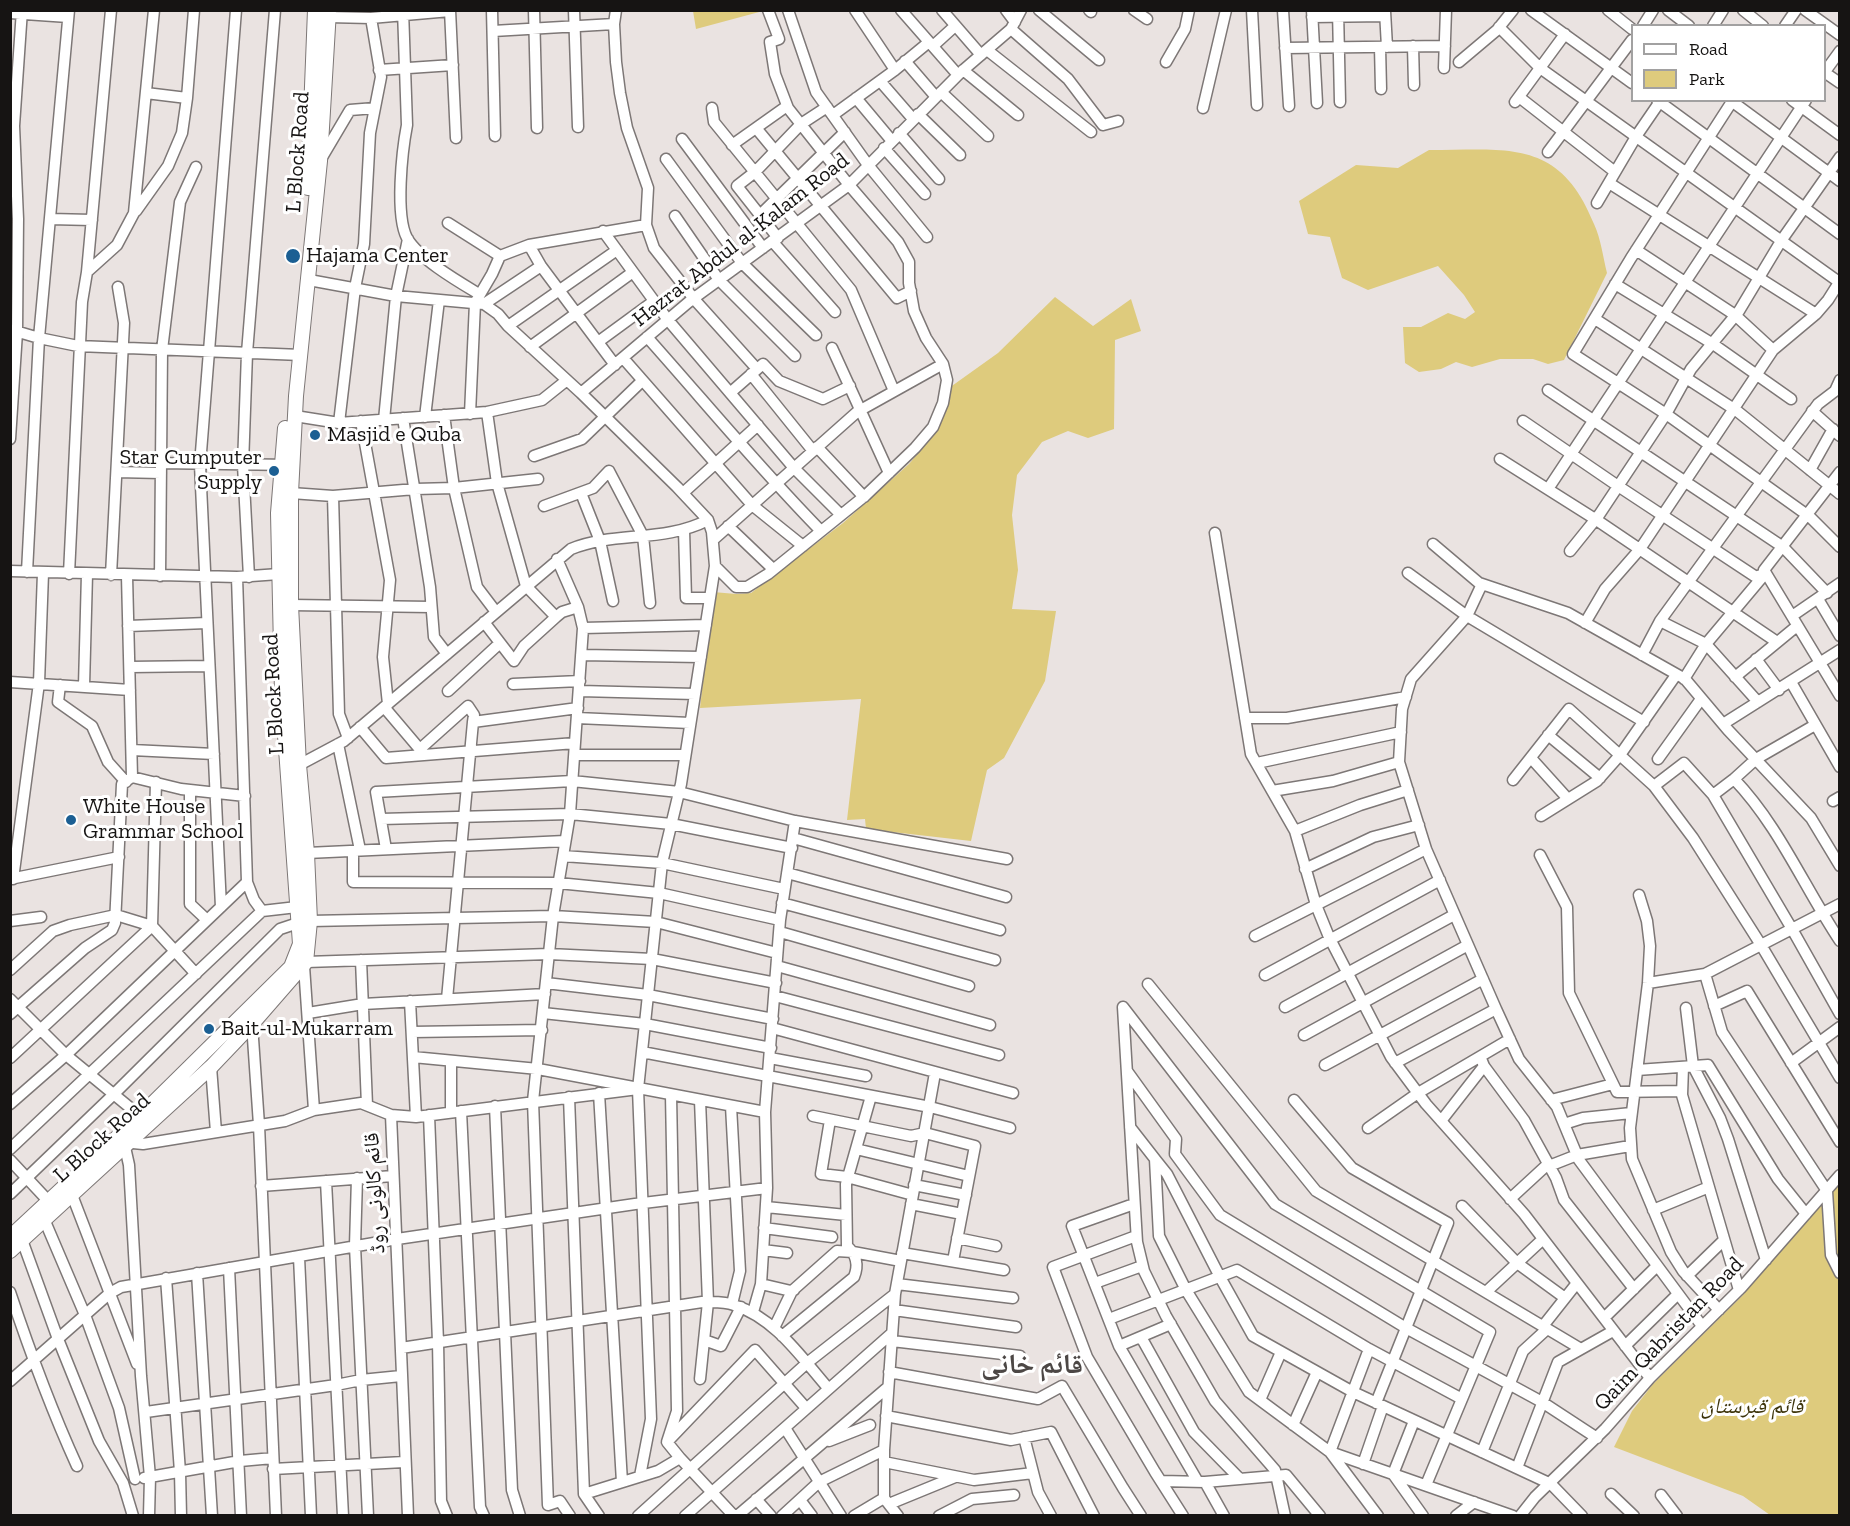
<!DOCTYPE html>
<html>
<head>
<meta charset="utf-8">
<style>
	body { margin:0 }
	#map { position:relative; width:1850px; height:1526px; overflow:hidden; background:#eae3e1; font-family:"Zilla Slab",serif }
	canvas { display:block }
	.frame { position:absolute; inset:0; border:12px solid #161413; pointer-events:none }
	.legend { position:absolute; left:1631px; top:24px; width:195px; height:78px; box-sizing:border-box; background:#fff; border:2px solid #a2a1a1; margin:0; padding:8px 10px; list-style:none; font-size:18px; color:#161413 }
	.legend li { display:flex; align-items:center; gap:12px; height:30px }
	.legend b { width:30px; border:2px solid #a2a1a1 }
</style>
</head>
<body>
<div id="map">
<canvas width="1850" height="1526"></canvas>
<div class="frame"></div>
<ul class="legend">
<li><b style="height:8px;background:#fff"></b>Road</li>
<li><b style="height:16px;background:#decb7d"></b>Park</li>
</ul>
</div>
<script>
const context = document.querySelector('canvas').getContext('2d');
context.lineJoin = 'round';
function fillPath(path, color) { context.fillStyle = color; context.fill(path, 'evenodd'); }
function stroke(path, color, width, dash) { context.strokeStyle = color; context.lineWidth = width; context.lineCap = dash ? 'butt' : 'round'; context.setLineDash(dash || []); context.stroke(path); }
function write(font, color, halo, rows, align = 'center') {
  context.font = font + ' "Zilla Slab","Noto Naskh Arabic",serif'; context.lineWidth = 6; context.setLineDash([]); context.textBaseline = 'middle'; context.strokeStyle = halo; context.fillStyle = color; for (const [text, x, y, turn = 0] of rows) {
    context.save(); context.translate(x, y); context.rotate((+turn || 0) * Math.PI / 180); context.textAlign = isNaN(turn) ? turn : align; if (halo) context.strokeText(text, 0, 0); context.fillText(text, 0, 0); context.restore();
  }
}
fillPath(new Path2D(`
	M693 11V10L763 11 696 29Z
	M1429 150C1507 150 1560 138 1594 224 1601 239 1603 257 1607 273L1564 360 1548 364 1533 359H1500L1472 367 1456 362 1441 369 1419 372 1405 363 1403 327H1421L1448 313 1465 319 1475 312 1464 295 1438 266 1368 290 1342 278 1330 237 1308 234 1299 201 1356 165 1398 168Z
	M1055 297 1093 326 1131 299 1141 331 1115 340 1114 429 1088 438 1068 431 1042 442 1017 475 1012 515 1018 570 1012 609 1056 611 1045 681 1004 758 987 770 971 841 866 829 865 819 847 820 861 699 700 708 713 592 736 594 751 593 843 523 909 464 939 428 949 388 998 353Z
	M1839 1183V1515H1770L1743 1496 1614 1447 1632 1411 1653 1384 1742 1296Z`), '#decb7d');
const minor = new Path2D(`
	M403 10 407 125C402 151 395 215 407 238 419 259 459 282 479 294
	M450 10 456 138
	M492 10 495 136
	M534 10 537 128
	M574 10 578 127
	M616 10 614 24 616 62 620 93 627 128 648 188 646 225 654 248 694 299 757 369
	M788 10 816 92 868 165 927 237
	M855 10 895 70
	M901 10 958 75
	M942 10 981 55
	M1006 10 1015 22
	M1039 10 1099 60
	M1089 10 1091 12
	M1134 10 1147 19
	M1252 10 1257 105
	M1283 10 1289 106
	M1312 10 1317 103
	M1338 10 1340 102
	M1531 10 1632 83
	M1608 10 1632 29
	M1668 10 1689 26
	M1743 10 1763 26
	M1805 10 1840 35
	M1385 11 1387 47
	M10 13 68 17
	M328 17 371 18 450 11
	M1312 17 1385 16
	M1643 26 1653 10
	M1713 26 1723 10
	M1785 26 1796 10
	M1499 27 1540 68 1839 282
	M1011 29 1068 79 1103 125 1118 121
	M493 31 614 24
	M933 46 955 26
	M1413 46 1414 85
	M1380 47 1381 89
	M1285 48 1445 46
	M987 50 1091 132
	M905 61 936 97
	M1166 62 1185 29 1189 10
	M1459 62 1497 30 1513 10
	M1444 68 1446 10
	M379 70 453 65
	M963 70 1018 115
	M1824 72 1840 83
	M1824 73 1840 51
	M880 81 913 119
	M941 92 988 136
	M1519 97 1615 172
	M187 98 194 10
	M856 98 892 141
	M1657 100 1840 234
	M1730 100 1840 181
	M1733 100 1631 258 1573 354 1666 414 1810 517 1840 547
	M1792 100 1840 135
	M1515 102 1565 34
	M712 108 714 122 851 290 894 391
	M1203 108 1226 10
	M918 114 960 155
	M833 115 895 70 929 42
	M756 128 897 298 911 291
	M899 133 939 179
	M682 139 763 248
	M732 145 787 106
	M884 148 925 194
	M1548 152 1632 40
	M321 159 350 110 375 108
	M666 159 742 263 816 335
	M1609 183 1816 314 1828 300 1840 281
	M1597 203 1637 135 1661 100
	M136 211 168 166 182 133 187 98 146 93
	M760 215 845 132
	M675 216 719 280 795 356
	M50 219 92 220
	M448 223 500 256
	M603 231 668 320 794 468 841 515
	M778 238 737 186 755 172 801 124 827 107
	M772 241 835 312
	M529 245 541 266 615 365
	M1636 250 1735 315 1773 350
	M87 272 111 10
	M309 280 396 296 484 304 498 314 508 326 581 393 677 487 708 520 712 532 715 566 681 784 662 863 638 1089 416 1117 391 1115
	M1615 284 1713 344 1791 399
	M484 304 541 266
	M1595 319 1737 411 1840 494
	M508 326 617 250
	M12 330 39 338 78 346 301 355
	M647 337C705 402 760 469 821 531
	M598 342 654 301
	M530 347 633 272
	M832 348 889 473
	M623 358 752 505 803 546
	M751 374 813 451
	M1548 390 1783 547 1827 593
	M581 393 690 301 849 185 961 72 1011 29 1021 10
	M730 393 763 364 779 381 823 399 850 386
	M1812 411 1840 436
	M470 414 475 303 492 274 500 256 529 245 646 225
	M444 415 454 488 477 587 496 612
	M295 416 339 423 487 412 542 400 567 380
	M425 417 439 300
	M403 418 430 587 434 637 447 654
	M384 420 396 296 408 239
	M361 421 390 580 383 657 388 704
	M1523 421 1618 486 1756 577 1766 573
	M339 423 355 288 364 244 370 133 381 77 371 18
	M10 439 17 332 18 219 14 126 22 10
	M817 447 864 497
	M534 456 582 439 642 381
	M1500 459 1595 519 1777 642
	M161 463 289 465
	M1810 470 1833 429
	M117 472 161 473
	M1840 472 1764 570 1840 696
	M1548 489 1806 100
	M291 493 333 496 415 489 454 488 538 479
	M581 493 600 541 613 601
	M683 493 758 425
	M333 496 339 714 348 738
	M544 506 593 488 609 471 643 536 650 603
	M728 526 773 569
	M684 530 686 598H710
	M1215 533 1251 754 1295 831 1316 905 1329 937 1391 1057 1426 1104 1524 1214 1650 1378
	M713 540 857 412 943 364
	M1433 544 1479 583 1568 613 1685 679 1728 730 1811 818 1840 866
	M1570 551 1599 515 1666 414 1691 369 1739 311 1781 241 1840 157
	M557 559 578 607
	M715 566 736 587H747L768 574 866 495 915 448 933 427 943 403 947 380 943 364 926 338 914 311 909 283V262L898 242 849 185 788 108 775 74 770 42 779 39 768 10
	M10 571 237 577 279 574
	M27 572 39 338 69 10
	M1408 573 1467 616 1644 722
	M69 574 82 302 87 272 117 245 134 213 154 10
	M111 575 124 323 118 287
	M127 576 132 777 181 789 245 796
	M160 576 162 350 180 202 196 167
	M237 577 247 882 254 900 262 911 297 907
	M249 577 243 465 247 353 275 10
	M1482 584 1467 616 1411 679 1402 709 1399 762 1426 849 1496 1009
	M1818 599 1840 636
	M291 605 431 607
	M1792 616 1840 583
	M556 617 562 612 578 607 583 628 570 814 553 916 533 1101 548 1505 560 1501 570 1516
	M1660 621 1706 644 1758 702
	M484 622 514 661 524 646 556 617 526 586 497 483 487 412
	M1585 623 1605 589 1640 549 1773 350 1816 314
	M128 626 207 623
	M583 628 706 625
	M581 655 701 657
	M1642 655 1660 621 1818 404 1835 391 1840 380
	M1756 659 1779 690
	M130 667 209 666
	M1735 677 1797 626
	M1684 679 1706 644 1764 575
	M10 682 130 690
	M1791 682 1840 767
	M513 684 580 681
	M60 685 58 702 92 726 108 762 126 782
	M84 686 87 574
	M448 691 500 643
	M580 691 695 694
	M384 707 423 753
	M577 718 690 723
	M1245 718H1287L1406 697
	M473 722 578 708
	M1723 724 1840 650
	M360 727 386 758 575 743
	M1548 735 1600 778
	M338 744 360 850
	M420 749 468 706 474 715 473 722 447 999
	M132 750 214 754
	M575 755H685
	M1531 758 1568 799
	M1658 759 1701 699
	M1257 763 1401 732
	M299 765 344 741 571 549C615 531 663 543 708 520
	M1734 779C1779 826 1804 887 1840 941
	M1513 780 1569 709 1654 786 1693 838 1761 945 1840 1078
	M1654 786 1684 763 1713 795 1792 929 1840 1014
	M190 790V904L207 920
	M1272 791 1333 781 1399 762
	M1713 795 1734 779 1756 759 1815 725
	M1833 801 1840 797
	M1541 816 1597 781 1620 755 1676 675
	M381 819 570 814 671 824 792 848
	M1295 831 1360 805 1408 790
	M793 838 1006 897
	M386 849 376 792 572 781 679 792 795 821 1007 859
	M353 851V882L558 883 659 893 780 920
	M307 853 565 841
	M1540 855 1567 907 1569 993 1617 1092 1682 1091
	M563 856 662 863 784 889
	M1305 869 1373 837 1419 825
	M787 873 1000 930
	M10 879 119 857
	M13 879 39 683 43 573
	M1639 895 1647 921 1650 946 1648 983 1630 1128 1632 1159 1671 1252 1683 1271 1719 1310
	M782 903 995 960
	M221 907 200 465 236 10
	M10 921 41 917
	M310 921 553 916 656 922 777 953
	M780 932 969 986
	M1255 936 1426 849
	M361 960 367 1105
	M306 962 549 954 652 959 776 983
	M304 966 314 1110
	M777 966 990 1025
	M10 970 53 931 70 925 116 915 152 926 196 974
	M1705 974 1722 1032 1827 1191 1831 1255 1840 1273
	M1265 975 1440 880
	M546 983 648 995 773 1019
	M1648 983 1705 974 1840 904
	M1148 984 1316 1191 1581 1349
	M775 996 999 1055
	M10 999 66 1055 145 1120
	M410 1001 416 1117
	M1714 1006 1747 991 1840 1142
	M1123 1007 1275 1204 1490 1332 1426 1485
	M1123 1007 1137 1242 1144 1271 1166 1316 1215 1401 1275 1470 1285 1516
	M1285 1007 1454 915
	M1686 1008 1693 1066 1720 1118 1728 1139 1766 1260
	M308 1013 363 1004 545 994
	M543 1013 645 1024 771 1048
	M10 1014 85 948 112 930 115 923 122 784 132 777
	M252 1024 259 1125 276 1516
	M772 1028 1013 1093
	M412 1032 542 1030
	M1304 1035 1468 945
	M642 1052 930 1107 1010 1128
	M413 1057 538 1069 765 1112
	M10 1058 152 926 156 782
	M770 1058 866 1076
	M451 1061V1112
	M1395 1063 1496 1009 1519 1059 1557 1107 1579 1160 1702 1326
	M1791 1063 1840 1027
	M1325 1065 1483 979
	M1484 1066 1524 1120 1556 1178 1564 1200 1634 1289
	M211 1067 216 1132
	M1683 1067 1682 1095 1739 1290
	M1637 1070 1708 1065 1778 1179 1806 1214
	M1127 1071 1176 1139 1175 1154 1220 1215 1406 1328 1542 1402 1597 1438
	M638 1089 651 1419 640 1476
	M599 1093 622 1482
	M671 1095 677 1411 667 1442 680 1458
	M569 1097 584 1494 599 1516
	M1294 1100 1352 1168 1448 1223 1376 1403
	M1551 1100 1613 1084
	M10 1104 66 1055 247 882
	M495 1106 512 1490 520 1516
	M731 1106 740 1271 732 1304
	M461 1111 480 1507 484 1516
	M429 1115 438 1342 441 1501 447 1516
	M813 1116 911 1136 925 1133 975 1146 953 1261
	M830 1120 821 1174 847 1177 913 1195
	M1441 1121 1484 1066 1482 1061
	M1564 1124 1583 1118 1631 1113
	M1130 1127 1155 1159 1159 1236 1186 1290 1249 1392 1330 1452 1513 1516
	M1368 1128 1418 1093 1510 1039
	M123 1142 143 1144 285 1121 314 1110 361 1103 391 1115 408 1516
	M125 1147 129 1165 141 1376 150 1477 149 1516
	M10 1149 262 911
	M856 1149 969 1176
	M1155 1159 1167 1174 1220 1277 1253 1336 1353 1392 1551 1484 1582 1516
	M10 1160 53 1206
	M1549 1166 1577 1155 1630 1146
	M357 1178 355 1246 368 1516
	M326 1181 343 1516
	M914 1185 966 1195
	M261 1186 393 1176
	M10 1194 114 1094 280 929 298 923
	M72 1195 137 1364
	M1510 1199 1548 1164
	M911 1204 962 1214
	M1134 1204 1072 1226 1119 1346 1198 1482
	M1462 1206 1517 1263 1565 1298
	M766 1207 846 1215
	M1653 1210 1709 1187
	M44 1219 85 1315 119 1408 135 1479
	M764 1228 832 1237
	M1136 1236 1053 1267 1087 1357 1155 1472 1183 1516
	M957 1238 996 1246
	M22 1240 58 1339 99 1441 123 1483 133 1516
	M763 1250 787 1253
	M902 1253 1004 1270
	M299 1257 311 1516
	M229 1268 241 1516
	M197 1273 212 1516
	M1687 1276 1724 1240
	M166 1278 180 1472 181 1516
	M1095 1283 1142 1266
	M761 1284 791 1291 794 1290
	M897 1284 1013 1298
	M10 1292C30 1352 51 1409 77 1466
	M1486 1292 1543 1239
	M894 1310 1016 1327
	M753 1312 761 1284 767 1188 765 1112 780 920 795 821
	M1604 1318 1657 1266
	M1109 1319 1237 1270 1369 1349 1462 1399
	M1543 1326 1577 1283
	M774 1328 792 1291 837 1251 853 1252 901 1261
	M782 1336 854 1277C859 1265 856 1254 847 1246L846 1184 871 1096
	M1141 1337 1194 1432 1240 1479
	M704 1340 721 1346 741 1307
	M892 1341 1020 1356
	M1119 1346 1171 1324
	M1625 1346 1678 1294
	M401 1348 702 1302C712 1302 725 1301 734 1305 775 1318 801 1357 828 1388
	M1369 1349 1330 1452 1378 1516
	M889 1372 1038 1399 1062 1386 1123 1488 1141 1516
	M700 1379 708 1302 700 1100
	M10 1381 110 1293 121 1287 397 1239 635 1204 767 1188
	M1260 1400 1281 1352
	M146 1412 336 1385 361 1380 401 1376
	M886 1416 1011 1440 1051 1432 1094 1516
	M1414 1421 1393 1474 1423 1516
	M1293 1425 1317 1372
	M785 1428 841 1516
	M1024 1437 1038 1492 1051 1516
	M669 1440 755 1350 806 1408
	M829 1441 870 1425
	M1482 1452 1523 1351 1547 1329
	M884 1462 974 1480 1033 1473
	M1363 1464 1383 1406
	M1517 1468 1558 1362 1613 1331
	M273 1469 404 1462
	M144 1478 240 1461 273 1458
	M1161 1481 1205 1482 1286 1475 1320 1516
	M1205 1482 1224 1516
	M584 1494 658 1471 680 1458 734 1516
	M1611 1494 1634 1516
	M1661 1495 1677 1516
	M756 1499 771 1516
	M800 1500 812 1516
	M889 1504 955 1477
	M638 1516 807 1363 895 1294
	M685 1516 892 1333
	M737 1516 888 1387
	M782 1516 819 1482 884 1450
	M854 1516 884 1498
	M898 1516 884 1498V1450L895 1294 935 1073
	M939 1516 972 1499 1014 1495
	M1456 1516 1474 1502
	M1520 1516 1535 1497 1605 1429 1650 1378 1741 1288 1840 1175`);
const major = new Path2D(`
	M308 188 315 10
	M10 1237 140 1116 291 967 300 944 282 693 278 513 285 428
	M10 1251 211 1067 252 1024 306 962 310 921 307 853 299 765 291 605V493L296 396 320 161 329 10`);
stroke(minor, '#7d7776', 13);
stroke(major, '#7d7776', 16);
stroke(minor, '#fff', 10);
stroke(major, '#fff', 14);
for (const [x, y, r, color] of [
	[293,256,8,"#1b5f93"],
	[315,435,6,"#1b5f93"],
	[274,471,6,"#1b5f93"],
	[71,820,6,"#1b5f93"],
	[209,1029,6,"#1b5f93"]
]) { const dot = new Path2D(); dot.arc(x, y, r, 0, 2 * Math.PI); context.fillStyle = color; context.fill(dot); stroke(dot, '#fff', 2); }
write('22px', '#161413', '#fff', [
	["L Block Road",298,152,-86],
	["Hazrat Abdul al-Kalam Road",741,240,-38],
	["L Block Road",274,694,-93],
	["L Block Road",102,1138,-42],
	["قائم کالونی روڈ",375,1193,-93],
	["Qaim Qabristan Road",1669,1334,-46]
]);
write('22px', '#161413', '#fff', [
	["Hajama Center",306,256],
	["Masjid e Quba",327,435],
	["Star Cumputer",262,458,"right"],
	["Supply",262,483,"right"],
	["White House",83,807],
	["Grammar School",83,832],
	["Bait-ul-Mukarram",221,1029]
], 'left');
write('italic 22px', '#3d340b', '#fff', [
	["قائم قبرستان",1752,1407]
]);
write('bold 28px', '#4c4745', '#fff', [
	["قائم خانى",1032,1365]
]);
</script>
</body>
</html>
